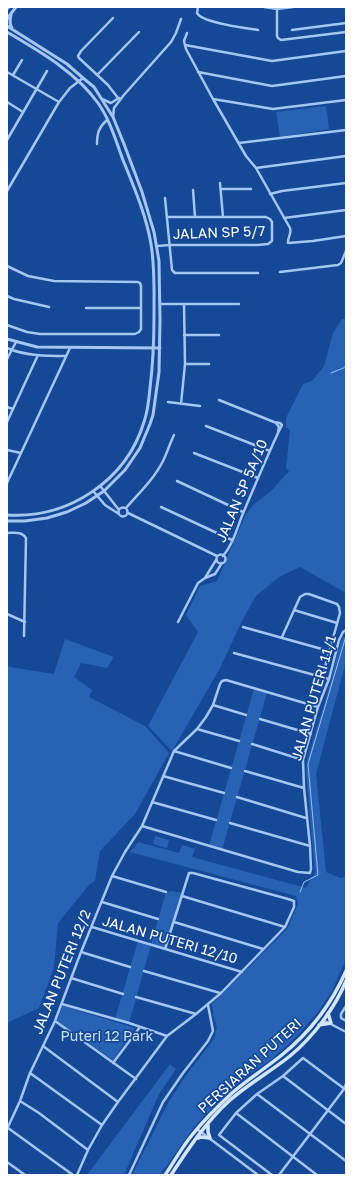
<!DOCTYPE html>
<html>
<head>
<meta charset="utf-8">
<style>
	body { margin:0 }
	#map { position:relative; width:353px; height:1182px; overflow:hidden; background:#154997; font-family:"Golos Text",sans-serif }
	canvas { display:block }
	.frame { position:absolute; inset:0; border:8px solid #fff; pointer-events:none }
</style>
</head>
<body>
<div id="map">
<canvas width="353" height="1182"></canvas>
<div class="frame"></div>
</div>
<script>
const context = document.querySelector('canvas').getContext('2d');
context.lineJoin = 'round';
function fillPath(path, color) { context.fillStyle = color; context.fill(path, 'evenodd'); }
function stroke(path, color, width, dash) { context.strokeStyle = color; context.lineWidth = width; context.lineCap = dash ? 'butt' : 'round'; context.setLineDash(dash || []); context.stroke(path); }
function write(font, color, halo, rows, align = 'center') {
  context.font = font + ' "Golos Text",sans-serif'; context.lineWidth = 3.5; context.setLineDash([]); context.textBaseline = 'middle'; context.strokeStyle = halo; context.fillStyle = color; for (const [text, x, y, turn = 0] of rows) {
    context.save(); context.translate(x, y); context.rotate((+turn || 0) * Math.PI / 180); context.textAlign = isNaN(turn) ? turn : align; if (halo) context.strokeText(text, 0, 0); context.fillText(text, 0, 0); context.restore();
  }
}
fillPath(new Path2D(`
	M326 106 329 129 280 137 276 112Z
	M342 319H346V593L300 567 279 577 256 596 243 619 219 670 172 751 148 726 198 632 186 615 200 586 217 581 245 516 252 506 272 490 289 471 286 468 290 430 286 427V418L303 384 312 381 324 366 333 333Z
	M346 634V661L316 774 326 872 340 878 346 877V959L332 991 318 1012 297 1036 272 1059 244 1078 214 1106 194 1127 160 1175H132L169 1101 190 1070 214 1039 217 1027 214 1018 212 1004 287 929 298 904 296 896 130 852 138 842 179 853 182 845 195 849 192 857 306 888 315 872 306 772 307 759 326 698 341 641Z
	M65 639 114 657 107 668 81 663 74 677 92 690 89 697 145 726 169 753 135 814 100 851 95 881 89 885 58 923 54 967 39 1008 7 1023V665L10 667 54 674Z
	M254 689 267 693 222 850 209 846Z
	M155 836 169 840 167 848 153 844Z
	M172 891 182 893 165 949 151 945 129 1023 115 1019 138 941 151 945 166 892Z
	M63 1006 135 1028 113 1060 57 1021Z
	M170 1064 176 1069 159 1094 124 1175H87Z`), '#2862b5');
stroke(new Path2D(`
	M331 373 346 367
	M300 892 304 882 318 875 308 764 346 636`), '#99c0f5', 1);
stroke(new Path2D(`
	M198 7 197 13C202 23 246 28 258 30
	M264 7 277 9 293 7
	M277 9V36L278 38 281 40 346 32
	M113 18 81 51 78 56 79 58 108 85 118 98
	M292 30 346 23
	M187 33 184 41 186 49 213 99 246 156 256 168 290 228C292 234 287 238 288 243L313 241 346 236
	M185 45 272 61 346 51
	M7 72 59 102
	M198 72 272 86 346 76
	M13 75 22 60
	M97 75 139 32
	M102 99 111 103 119 98
	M213 99 273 109 346 100
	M7 102 23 112
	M113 117 114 108 123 96 171 42 176 33 181 19
	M7 140 47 71
	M239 143 346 130
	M97 144C97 133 99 127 107 120
	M256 168 346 156
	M220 183 223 217
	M221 189H251
	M193 190 195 217
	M7 191 59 102 70 88 83 78
	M270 194 282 191 346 183
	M165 198 172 270 175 273H258
	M284 218 346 210
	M157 246 170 245H258L268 244 272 241V222L270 219 266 217H167
	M7 266 28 276 54 281 138 282 140 283 141 286V329L139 332 135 334H40L27 332 7 325
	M280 272 338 265 341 263 346 251
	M7 296 14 299 49 307
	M160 304H239
	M86 308H141
	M184 335H219
	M7 348C25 356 47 356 66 356
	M7 359 16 342
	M185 364H209
	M219 400 274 422 280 423 282 425 278 433 279 427 276 423 274 422
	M168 402 200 406
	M181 404 185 364 184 304
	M7 407 13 409
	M7 422 38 355
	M206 426 270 451
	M7 450 21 453
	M194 453 258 478
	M177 481 243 512
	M7 483 70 348
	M101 487 119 510
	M94 492 105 505 119 514
	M161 507 232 540
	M118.5 512a4.5 4.5 0 1 1 9 0a4.5 4.5 0 1 1-9 0Z
	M126 508C139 493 154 479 163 461 167 453 170 443 174 435
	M128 513 217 556
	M7 533C14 533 22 531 26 538L24 636
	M216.5 559a4.5 4.5 0 1 1 9 0a4.5 4.5 0 1 1-9 0Z
	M223 556C234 543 237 527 244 511 255 485 266 459 278 433
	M216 560 205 578 215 574 222 563
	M294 610 337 623
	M7 614 25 622
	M178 622 198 583 205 578
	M243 627 329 651
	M282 637 300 597 305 594H309L337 604 339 607 340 613 322 678
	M234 653 329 679
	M213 705 246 715
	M260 719 311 734
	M197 729 239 741
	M252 744 303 760
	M174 751 231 768
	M245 771 304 788
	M163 776 224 793
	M237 797 306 818
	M152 802 216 820
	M230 823 310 846
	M142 826 298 872 310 873 311 869 310 846 304 788 303 760 318 707 329 679 339 640 343 632 346 630
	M112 876 166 892
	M182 896 285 927
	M102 902 158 919
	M174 922 263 949
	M92 927 242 972
	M81 952 130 967
	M144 971 220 993
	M71 978 123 994
	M136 997 196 1014
	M62 1004 129 1023 167 1036
	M346 1006 341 1014V1018L346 1021
	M323 1020 346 1032
	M55 1021 136 1079
	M43 1046 118 1102
	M113 1063 140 1027
	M30 1073 102 1125
	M283 1076 346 1124
	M257 1094 346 1161
	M20 1101 39 1113 88 1150
	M236 1113 317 1175
	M8 1128 73 1175
	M7 1129 20 1101 30 1073 55 1021 81 952 112 876 125 852 142 826 174 751 197 729 206 717 213 705 220 684 222 681 226 680 318 707
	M197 1129 258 1175
	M7 1162 25 1175
	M77 1175 88 1150 102 1125 118 1102 167 1036 196 1014 221 993 285 927 294 907V901L288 899 193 873H189L165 949
	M129 1175 163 1102 183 1073 208 1041 213 1031 208 1005
	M272 1175 219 1135 236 1113 257 1094 283 1076 303 1058 346 1090
	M279 1175 344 1089 346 1084`), '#a6c6f2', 2.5);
stroke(new Path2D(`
	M7 9 9 7
	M11 15C10 20 9 24 12 28
	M7 19 16 7
	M7 26 67 64 83 78 94 87 113 117 124 144 142 192 154 232 159 261 160 320 159 372 153 415 150 424 140 448 125 470 104 491 86 503 67 512 47 518 25 521H7
	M7 32C39 51 76 72 98 103 110 120 116 141 123 160 134 187 146 215 151 244 155 268 154 292 154 316 154 340 153 364 150 388 149 399 148 411 144 422 126 481 68 519 7 515
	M7 339 37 347 160 348`), '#a6c6f2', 3);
stroke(new Path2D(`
	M319 1025 331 1023 328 1013
	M208 1125V1132L210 1138
	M198 1138 201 1137 210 1138
	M165 1175C174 1162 182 1147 192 1135 204 1120 218 1106 232 1093 248 1079 266 1068 283 1054 310 1032 332 1003 346 971
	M171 1175C188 1149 206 1122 229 1101 248 1084 270 1072 290 1056 313 1037 335 1008 346 981`), '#d5e5fc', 3.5);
write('14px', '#fff', '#154997', [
	["JALAN SP 5/7",219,233,-2],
	["JALAN SP 5A/10",242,491,-67],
	["JALAN PUTERI 11/1",314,698,-74],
	["JALAN PUTERI 12/10",170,940,16],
	["JALAN PUTERI 12/2",62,972,-68],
	["PERSIARAN PUTERI",250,1066,-42]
]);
write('14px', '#cee1fc', '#154997', [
	["Puteri 12 Park",107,1037]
]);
</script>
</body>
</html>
